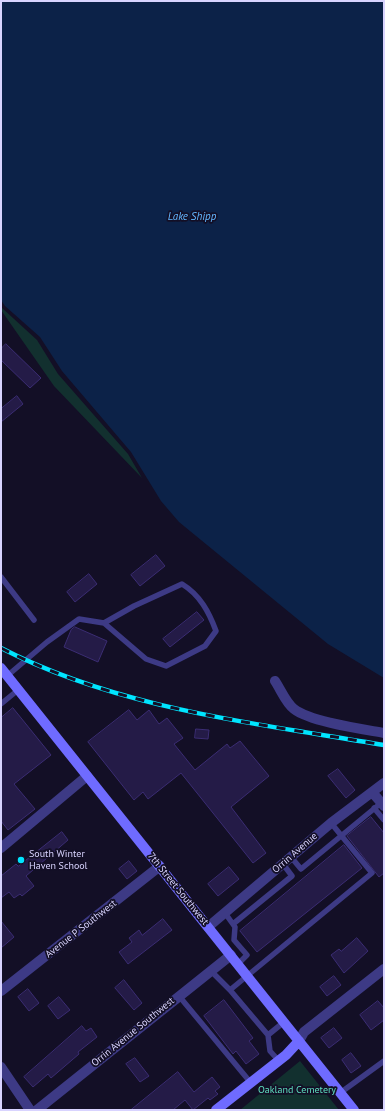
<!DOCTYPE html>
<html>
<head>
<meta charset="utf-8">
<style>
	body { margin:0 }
	#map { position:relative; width:385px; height:1111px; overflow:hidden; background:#130f26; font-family:"PT Sans",sans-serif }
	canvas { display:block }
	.frame { position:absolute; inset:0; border:2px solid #d9d4ff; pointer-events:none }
</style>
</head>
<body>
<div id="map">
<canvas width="385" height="1111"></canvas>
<div class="frame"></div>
</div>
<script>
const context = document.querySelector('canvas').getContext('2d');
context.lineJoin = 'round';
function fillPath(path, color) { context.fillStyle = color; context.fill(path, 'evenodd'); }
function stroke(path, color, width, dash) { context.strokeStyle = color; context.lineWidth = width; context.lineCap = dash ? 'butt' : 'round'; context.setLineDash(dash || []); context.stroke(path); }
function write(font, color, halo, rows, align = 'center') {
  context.font = font + ' "PT Sans",sans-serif'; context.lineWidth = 3.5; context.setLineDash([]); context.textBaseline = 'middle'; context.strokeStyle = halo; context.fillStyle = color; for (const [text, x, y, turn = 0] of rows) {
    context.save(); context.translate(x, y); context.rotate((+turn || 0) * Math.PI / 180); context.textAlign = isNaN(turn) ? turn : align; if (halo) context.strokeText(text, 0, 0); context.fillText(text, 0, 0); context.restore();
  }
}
fillPath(new Path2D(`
	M1 307 37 340 58 374 128 454 142 478 54 386 1 310Z
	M300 1061 339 1110H240Z`), '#12302f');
fillPath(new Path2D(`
	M1 1H384V678L328 644 179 522 161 501 131 452 62 371 40 337 5 306 1 300Z`), '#0c2248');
const building = new Path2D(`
	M6 344 41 378 30 388 1 360V349Z
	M17 396 23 404 1 422V409Z
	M156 555 165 566 140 586 131 575Z
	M89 574 97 584 75 602 67 592Z
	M197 612 204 620 170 647 163 639Z
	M75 627 107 641 98 662 64 647 71 630Z
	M13 708 51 755 14 784 35 809 8 830 1 821V718Z
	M129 710 137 720 149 710 159 724 167 718 183 738 174 744 195 770 227 744 230 748 240 741 269 776 231 807 266 853 253 863 181 773 148 799 143 792 134 800 88 742Z
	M196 729 209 730 208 739 195 738Z
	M338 769 355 790 346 798 328 776Z
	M371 817 384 833V873L379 877 347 836Z
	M62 832 68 840 26 876 34 886 22 896 20 894 14 898 9 892 1 898V876L16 864 18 866Z
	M344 845 362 868 257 952 240 931Z
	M129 861 137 871 127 879 119 869Z
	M229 867 239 879 218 896 208 884Z
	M163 919 172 930 128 964 119 952 132 942 129 938 139 930 142 935Z
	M1 921 14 937 1 948Z
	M357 938 368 951 344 973 331 955 339 949 341 951Z
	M334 976 341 985 327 996 320 987Z
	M124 980 142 1003 134 1010 115 988Z
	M28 989 39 1003 29 1011 18 997Z
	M59 997 70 1010 58 1019 48 1006Z
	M224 1000 253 1038 249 1041 259 1054 246 1064 236 1051 233 1054 204 1016Z
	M378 1001 384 1008V1020L371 1030 360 1015Z
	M82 1026 86 1031 91 1028 97 1037 78 1052 79 1054 51 1078 48 1074 33 1087 24 1077Z
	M334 1028 342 1038 329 1048 321 1038Z
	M351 1053 361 1066 351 1073 342 1060Z
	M135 1058 149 1076 140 1082 126 1064Z
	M178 1072 194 1092 212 1077 220 1087 215 1091 218 1094 210 1100 208 1098 193 1110 185 1100 173 1110H131Z`);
fillPath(building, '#241b47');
stroke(building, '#3b2d73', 1);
stroke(new Path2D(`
	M1 577 34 620
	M7 676 47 642 79 619 104 623 146 659 166 666 205 646 216 631C209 612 200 595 182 584L134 606 104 623
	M1 704 18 690
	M374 808 384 820
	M291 857 301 869 381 803
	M225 913 235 927 234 940 247 955 238 964
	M233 924 292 876 283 864
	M210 970 230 990
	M179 996 251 1083
	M268 1035 230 990 372 873 331 823
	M279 1061 270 1051 268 1035 284 1022
	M340 1093 384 1061`), '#3d3a85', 5.5);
stroke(new Path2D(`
	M275 681C281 690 286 703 294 709 311 722 362 729 384 733
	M372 792 384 806
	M1 848 87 776
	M208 927 331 823 384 783
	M1 991 160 866
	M299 1041 304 1032 384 969
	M1 1067 30 1110
	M37 1110 231 955`), '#3d3a85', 10);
stroke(new Path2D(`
	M1 668 354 1110
	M216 1110 286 1055 299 1041`), '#6f6bff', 10);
const rail = new Path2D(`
	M1 648C119 709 255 723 384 745`);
stroke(rail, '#00e5ff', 4.5);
stroke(rail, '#130f26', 3, [9]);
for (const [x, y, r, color] of [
	[21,860,4,"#00e5ff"]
]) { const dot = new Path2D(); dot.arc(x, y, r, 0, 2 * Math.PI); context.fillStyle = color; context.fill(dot); stroke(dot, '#130f26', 1.5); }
write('10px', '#d9d4ff', '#130f26', [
	["Orrin Avenue",295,853,-41],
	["7th Street Southwest",178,889,51],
	["Avenue P Southwest",81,929,-38],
	["Orrin Avenue Southwest",133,1032,-39]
]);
write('10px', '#d9d4ff', '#130f26', [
	["South Winter",29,854],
	["Haven School",29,866]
], 'left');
write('10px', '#5fe0c0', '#130f26', [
	["Oakland Cemetery",297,1090]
]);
write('italic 11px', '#62b6ff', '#130f26', [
	["Lake Shipp",192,217]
]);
</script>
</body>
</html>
